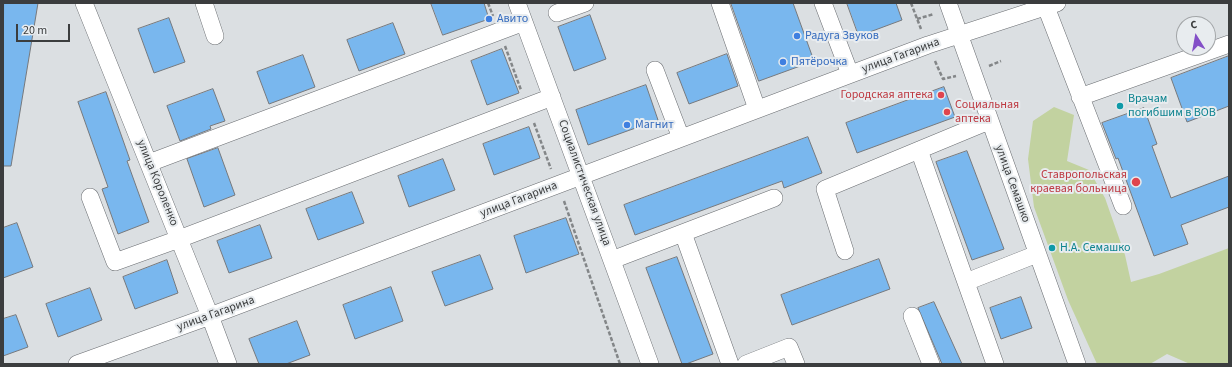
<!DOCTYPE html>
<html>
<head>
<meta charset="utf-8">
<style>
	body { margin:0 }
	#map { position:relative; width:1232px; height:367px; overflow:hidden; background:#dbdfe2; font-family:"Source Sans 3",sans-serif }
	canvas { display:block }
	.frame { position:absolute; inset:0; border:4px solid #3b3d3e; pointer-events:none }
	.north { position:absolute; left:1176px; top:16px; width:40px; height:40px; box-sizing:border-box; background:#e8ecef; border:1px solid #a3a6a8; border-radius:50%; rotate:349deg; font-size:11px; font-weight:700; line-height:16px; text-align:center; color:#3b3d3e }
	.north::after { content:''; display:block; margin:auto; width:14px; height:18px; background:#834fc7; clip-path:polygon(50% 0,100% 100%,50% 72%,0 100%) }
	.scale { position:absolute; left:16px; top:24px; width:54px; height:18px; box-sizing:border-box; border:2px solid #3b3d3e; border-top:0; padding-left:5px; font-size:12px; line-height:14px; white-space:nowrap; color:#3b3d3e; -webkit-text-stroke:3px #e8ecef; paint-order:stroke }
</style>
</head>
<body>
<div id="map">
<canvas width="1232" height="367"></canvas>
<div class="frame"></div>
<div class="north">С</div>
<div class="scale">20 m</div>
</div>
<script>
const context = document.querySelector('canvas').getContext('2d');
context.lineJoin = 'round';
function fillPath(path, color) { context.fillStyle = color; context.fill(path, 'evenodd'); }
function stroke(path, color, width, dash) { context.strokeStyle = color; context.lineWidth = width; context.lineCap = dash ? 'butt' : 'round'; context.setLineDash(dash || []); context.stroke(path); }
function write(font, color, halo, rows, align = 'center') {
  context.font = font + ' "Source Sans 3",sans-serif'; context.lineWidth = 4; context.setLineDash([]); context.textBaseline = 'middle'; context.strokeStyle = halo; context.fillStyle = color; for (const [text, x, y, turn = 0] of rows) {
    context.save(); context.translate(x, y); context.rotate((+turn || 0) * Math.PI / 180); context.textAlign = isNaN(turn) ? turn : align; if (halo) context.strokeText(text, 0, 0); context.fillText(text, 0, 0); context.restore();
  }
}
fillPath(new Path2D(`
	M1054 107 1074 115 1067 161 1089 170 1105 198 1125 255 1131 282 1159 274 1229 248V364H1190L1167 354 1150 364H1097L1068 300 1034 207 1028 159 1033 121Z`), '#c2d2a0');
const building = new Path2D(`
	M4 3H38L11 166H3Z
	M431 3H484L489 19 443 35Z
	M731 3H793L814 61 759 81Z
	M847 3H896L902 20 859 36Z
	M590 15 606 59 574 71 558 27Z
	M169 18 185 62 154 73 138 29Z
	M393 23 405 54 359 71 347 40Z
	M502 49 519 93 487 105 471 61Z
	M727 54 738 86 689 104 677 73Z
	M303 55 315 87 269 104 257 72Z
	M1229 56V106L1187 122 1171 78Z
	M646 85 658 120 588 145 576 110Z
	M944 87 955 117 857 153 846 123Z
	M213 89 225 121 210 126 211 129 180 141 167 106Z
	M106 92 130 160 127 161 149 222 118 234 102 189 108 187 78 102Z
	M1144 108 1157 144 1152 146 1171 198 1229 176V207L1181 225 1188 244 1154 256 1118 158 1116 159 1102 123Z
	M529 127 540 158 494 175 483 144Z
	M808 137 822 173 784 188 782 181 635 235 624 205Z
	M218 148 235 195 204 207 187 159Z
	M967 151 1004 249 972 260 936 162Z
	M443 159 455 190 409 207 398 176Z
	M352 192 364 223 318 240 306 209Z
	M566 218 579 254 526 273 514 236Z
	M17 223 33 267 3 278V228Z
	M260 225 272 258 229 273 217 241Z
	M480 255 493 289 445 306 432 272Z
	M677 257 713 354 686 364H682L646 268Z
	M879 259 890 289 792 325 781 295Z
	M167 260 178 293 135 309 123 277Z
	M391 287 403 321 355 339 343 305Z
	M90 288 102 320 58 337 46 304Z
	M1021 297 1032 328 1001 339 990 308Z
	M934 302 962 364H942L918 308Z
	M16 315 28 347 3 356V319Z
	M297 321 310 355 286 364H259L249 339Z`);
fillPath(building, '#79b7ee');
stroke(building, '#76797d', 1);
const minor = new Path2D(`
	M84 3 210 316 228 364
	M204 3 215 36
	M517 3 650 364
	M720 3 757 109
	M823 3 850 74
	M948 3 1077 364
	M1046 7 1123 206
	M557 13 585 3
	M655 70 681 138
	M1080 97 1229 44
	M919 150 995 364
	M149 163 524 22
	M90 197 115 262 179 239 552 97
	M683 233 730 364
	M845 251 825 189 989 121
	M612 260 774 198
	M966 282 1037 254
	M912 316 931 364
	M77 364 210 316 928 45 1057 3
	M746 364 789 347 796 364`);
stroke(minor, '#6b6e72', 18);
stroke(new Path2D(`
	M488 3 493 16
	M911 3 921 29
	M917 19 934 14
	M505 46 521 90
	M935 61 943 79 956 76
	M989 66 1001 61
	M534 123 551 169
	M564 201 620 364`), '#838688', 2.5, [4, 2]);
stroke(minor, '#fff', 17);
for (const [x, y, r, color] of [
	[489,19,4,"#3f7fe0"],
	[797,36,4,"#3f7fe0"],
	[783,62,4,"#3f7fe0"],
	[941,95,4,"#e0444e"],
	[1120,106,4,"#0f9aa8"],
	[947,112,4,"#e0444e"],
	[627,125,4,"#3f7fe0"],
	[1136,182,5,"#e0444e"],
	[1052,248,4,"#0f9aa8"]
]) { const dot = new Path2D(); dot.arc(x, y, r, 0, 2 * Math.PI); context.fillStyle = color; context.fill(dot); stroke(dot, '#e8ecef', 1.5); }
write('12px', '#366cbe', '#e8ecef', [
	["Авито",497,19],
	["Радуга Звуков",805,36],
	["Пятёрочка",791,62],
	["Магнит",635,125]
], 'left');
write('12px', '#3b3d3e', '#e8ecef', [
	["улица Гагарина",901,56,-20],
	["улица Короленко",157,183,68],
	["Социалистическая улица",584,183,70],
	["улица Семашко",1012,184,70],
	["улица Гагарина",519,200,-21],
	["улица Гагарина",216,314,-20]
]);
write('12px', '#be3a42', '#e8ecef', [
	["Городская аптека",933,95],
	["Социальная",955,105,"left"],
	["аптека",955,119,"left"],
	["Ставропольская",1127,175],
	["краевая больница",1127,189]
], 'right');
write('12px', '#0d838f', '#e8ecef', [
	["Врачам",1128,99],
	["погибшим в ВОВ",1128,113],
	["Н.А. Семашко",1060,248]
], 'left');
</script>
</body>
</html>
